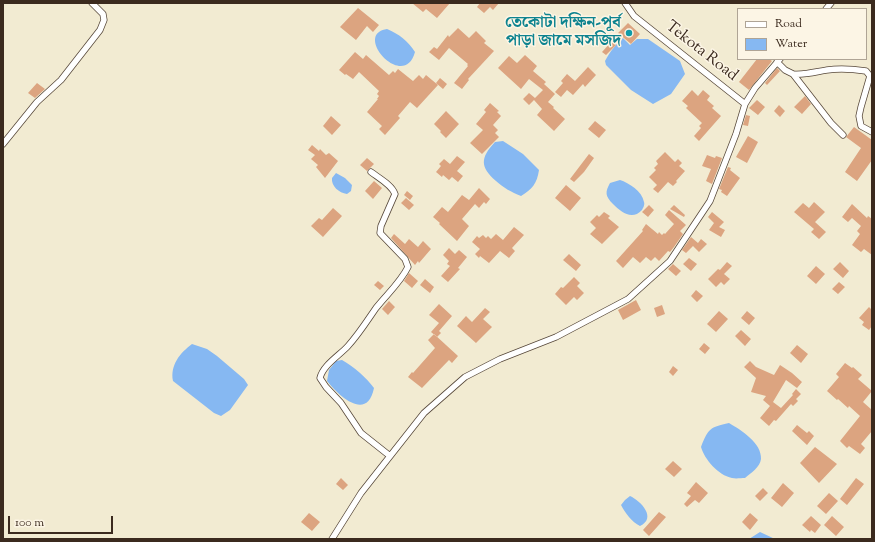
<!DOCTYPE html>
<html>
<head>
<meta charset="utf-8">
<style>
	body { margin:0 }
	#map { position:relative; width:875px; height:542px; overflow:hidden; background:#f2ebd2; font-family:"Sorts Mill Goudy",serif }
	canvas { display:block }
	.frame { position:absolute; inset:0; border:4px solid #3b2a1e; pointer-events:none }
	.legend { position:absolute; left:737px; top:8px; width:130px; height:52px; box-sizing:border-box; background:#fcf5e5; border:1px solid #afa495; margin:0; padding:5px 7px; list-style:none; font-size:12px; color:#3b2a1e }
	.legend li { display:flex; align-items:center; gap:8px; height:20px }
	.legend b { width:20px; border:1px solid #afa495 }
	.scale { position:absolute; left:8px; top:516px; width:105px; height:18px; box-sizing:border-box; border:2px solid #3b2a1e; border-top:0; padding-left:5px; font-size:12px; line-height:14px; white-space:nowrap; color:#3b2a1e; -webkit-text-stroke:3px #fcf5e5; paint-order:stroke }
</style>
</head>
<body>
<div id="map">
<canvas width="875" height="542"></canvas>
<div class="frame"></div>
<ul class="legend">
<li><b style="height:5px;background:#fff"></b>Road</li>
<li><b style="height:11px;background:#86b8f2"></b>Water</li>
</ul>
<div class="scale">100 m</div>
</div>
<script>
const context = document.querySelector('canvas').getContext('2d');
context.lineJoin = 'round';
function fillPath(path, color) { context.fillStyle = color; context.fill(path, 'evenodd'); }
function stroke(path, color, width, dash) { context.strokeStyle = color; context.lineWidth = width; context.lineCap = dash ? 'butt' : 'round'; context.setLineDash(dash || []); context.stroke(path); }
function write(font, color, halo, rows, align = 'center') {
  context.font = font + ' "Sorts Mill Goudy","Noto Serif Bengali",serif'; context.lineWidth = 3; context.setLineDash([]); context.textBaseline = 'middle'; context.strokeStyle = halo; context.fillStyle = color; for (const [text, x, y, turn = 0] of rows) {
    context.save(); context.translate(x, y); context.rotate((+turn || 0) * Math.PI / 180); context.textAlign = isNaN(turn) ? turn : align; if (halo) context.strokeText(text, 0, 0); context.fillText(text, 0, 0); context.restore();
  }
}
fillPath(new Path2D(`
	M387 29C399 34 408 41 415 52 404 92 352 34 387 29Z
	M623 38 630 45 637 39H648L680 61 685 74 671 94 653 104 631 90 606 65 605 61C610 52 615 45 623 38Z
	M503 141 523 154 539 170C537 184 532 189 521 196 511 192 504 188 496 181 480 167 480 158 495 142Z
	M336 173 345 178 352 185 351 191 347 194C339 193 331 186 332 178Z
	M620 180C629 183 642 191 644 202 645 205 643 208 642 210 632 221 621 212 613 204 605 196 605 192 610 183Z
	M192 344 207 349 217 356 244 379 248 385 230 410 221 416 214 413 173 381C170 365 180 353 192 344Z
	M342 360C354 367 366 377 374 388 367 422 339 396 327 381L329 370 336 361Z
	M729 423C741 430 762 443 761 459 760 467 751 473 745 478 741 478 736 479 732 478 718 475 705 460 701 447 708 429 710 427 729 423Z
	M630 496C641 501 657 518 640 526 632 522 625 513 621 505L625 500Z
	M760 532 775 539H749Z`), '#86b8f2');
fillPath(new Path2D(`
	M412 3H450L437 18 426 9 423 12Z
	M480 3H499L493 10 490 7 484 13 477 7Z
	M358 8 379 25 373 32 367 26 356 40 340 27Z
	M628 23 640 34 631 44 618 33Z
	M458 28 469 38 476 31 486 41 484 43 494 51 468 79 469 80 462 89 454 83 468 66 467 65 468 64 449 48 439 60 429 52 434 47 437 49 448 35 449 37Z
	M612 41 616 45 606 55 602 52Z
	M355 52 363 59 366 55 389 75 393 71 395 73 398 69 413 81 419 75 423 79 426 75 438 85 417 108 410 102 398 116 400 118 385 135 379 129 382 126 367 112 378 99H377L379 96 377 94 379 91 359 72 353 79 346 74 345 75 339 70Z
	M525 55 537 66 533 71 546 82 544 84 555 94 548 102 554 107 553 108 565 119 554 131 537 115 542 109 534 100 529 105 523 99 529 93 535 98 543 90 529 79 521 89 498 68 509 56 517 63Z
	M757 59H769L772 61 749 90 739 82Z
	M588 67 596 75 585 87 583 84 573 95 567 90 561 97 555 92 563 83 561 81 567 74 575 81Z
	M777 68 780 71 767 85 765 83Z
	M440 78 447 84 443 89 436 83Z
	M37 83 45 89 35 98 28 93Z
	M692 90 698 96 703 90 710 96 707 100 714 106 712 108 721 116 699 141 694 136 701 128 699 126 702 123 686 108 688 106 682 101Z
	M805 96 811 104 802 114 794 107Z
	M757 100 765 107 758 115 749 108Z
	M490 103 499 111 497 112 501 116 493 125 498 130 495 133 499 137 482 154 470 143 483 130 476 124 486 112 484 110Z
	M779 105 785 111 780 117 774 111Z
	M446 111 459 124 446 138 440 132 441 131 434 124Z
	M746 115 750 116 748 126 743 125Z
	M331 116 341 125 332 135 323 126Z
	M595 121 606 130 599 138 588 129Z
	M854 127 872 140V160L857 181 845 172 861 148 846 137Z
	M748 136 758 142 747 163 736 157Z
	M312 145 319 151 320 149 326 155 329 153 338 161 325 178 316 167 318 165 311 159 315 155 308 150Z
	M665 152 675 162 678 159 682 163 679 166 685 171 676 181 677 182 673 186 668 182 658 193 653 189 657 185 649 177 656 170 654 168 658 164 656 161Z
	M589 154 594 158 584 172 574 182 570 179Z
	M707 155 715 158 716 156 722 158 712 184 706 181 711 169 702 166Z
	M457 156 465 162 457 171 463 176 458 182 452 177 449 180 443 175 442 177 436 172 441 166 439 164 444 159 450 164Z
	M367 158 374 164 367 171 360 165Z
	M728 167 731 168 730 170 740 178 727 196 721 192 722 190 719 189Z
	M374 181 382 188 373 199 365 191Z
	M566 185 581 198 570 211 555 198Z
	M479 188 490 199 486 204 484 202 479 208 475 204 462 219 469 226 457 241 439 224 440 223 433 217 442 207 448 212 462 195 469 200Z
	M407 191 413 196 410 200 404 195Z
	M406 198 414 205 409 210 401 203Z
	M814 202 825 212 815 222 826 232 819 239 811 232 814 229 794 212 803 203 809 208Z
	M852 204 867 218 868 216 872 219V255L864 249 861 252 852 245 860 234 857 231 861 226 852 218 848 222 842 217Z
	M649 205 654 210 648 217 642 212Z
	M674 205 685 215 684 217 670 209Z
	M333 208 342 216 323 237 311 226 319 218 322 220Z
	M669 210 686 225 680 231 683 234 674 247 670 252 668 251 659 261 655 257 651 261 646 257 640 263 633 257 623 268 616 261 643 231 642 230 646 224 658 234 659 232 662 235 664 233 665 234 674 224 665 215Z
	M604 212 610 216 608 218 619 227 602 244 590 234 596 228 590 222 597 215 599 217Z
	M712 212 724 222 719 227 725 230 721 237 709 230 714 223 708 217Z
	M514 227 524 235 512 248 515 251 509 258 500 251 489 263 480 256 479 258 475 254 480 249 472 242 477 236 479 238 483 235 486 238 488 236 491 239 496 234 503 240Z
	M394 234 405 244 409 239 418 247 423 241 431 249 419 263 418 261 415 265 391 238Z
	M691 237 698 243 701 239 707 244 699 252 693 246 686 253 682 250Z
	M449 248 455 254 459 250 467 257 458 268 460 269 448 282 441 276 450 266 447 264 449 261 443 255Z
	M569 254 581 265 576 271 563 260Z
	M689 258 697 264 691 271 683 264Z
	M727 262 732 266 724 274 730 279 724 285 721 282 716 287 708 279 718 269 720 270Z
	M840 262 849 271 843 278 833 269Z
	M673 264 681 271 676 276 668 269Z
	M816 266 825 274 816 284 807 276Z
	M409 273 418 281 412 288 404 281Z
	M574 277 580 283 577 286 584 293 577 300 574 297 566 305 555 294 561 287 563 288Z
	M425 279 434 287 430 293 420 285Z
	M378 281 384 286 380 290 374 285Z
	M839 282 845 287 838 294 832 289Z
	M696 290 703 296 697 302 691 296Z
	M636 300 641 310 623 320 618 310Z
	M389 301 395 307 388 315 382 309Z
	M439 304 452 316 439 331 441 333 437 337 431 332 439 323 429 315Z
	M662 305 665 314 657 317 654 308Z
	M869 307 872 310V326L869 330 862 325 864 322 859 318Z
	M485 308 490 312 483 319 492 327 476 343 457 326 466 316 472 322Z
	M719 311 728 319 716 332 707 324Z
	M747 311 755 318 749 325 741 318Z
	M741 330 751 339 745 346 735 336Z
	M434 334 458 356 452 363 449 360 422 388 408 377 412 372 413 373 435 348 428 340Z
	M704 343 710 348 705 354 699 349Z
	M797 345 808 354 801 363 790 353Z
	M750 361 756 367 774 375 780 365 792 373 802 382 797 388 786 380 773 402 781 408 793 395 792 394 796 389 801 394 796 399 798 401 793 406 791 404 776 421 774 420 769 426 760 418 770 406 763 400 766 396 751 392 756 378 744 367Z
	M845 363 852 368 853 367 862 375 858 379 872 391 863 402 872 410V431L861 444 865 448 860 454 849 446 847 448 840 441 860 416 849 406 848 408 838 399 837 400 827 391 839 377 836 374Z
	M673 366 678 370 673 376 669 372Z
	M797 425 807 433 809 431 814 436 807 445 792 431Z
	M815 447 837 464 819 483 800 463Z
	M673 461 682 469 674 477 665 469Z
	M341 478 348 485 343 490 336 484Z
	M856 478 864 484 847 505 840 499Z
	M696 482 708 493 699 503 695 500 687 507 684 504 691 496 687 493Z
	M783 483 794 493 782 507 771 498Z
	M763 488 768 493 760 501 755 496Z
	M829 493 838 501 826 514 817 506Z
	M659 512 666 517 649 536 643 530Z
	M309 513 320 522 312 531 301 522Z
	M750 513 758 520 750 530 742 522Z
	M811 516 821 525 815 533 811 530 810 532 802 525Z
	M832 516 844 527 836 536 824 525Z`), '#dca480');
const street = new Path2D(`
	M625 3 634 16 745 104
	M826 9 831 3
	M777 62 785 70 793 74 831 123 843 135
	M793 74C805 75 815 72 827 70 840 68 853 69 866 71L870 76 861 107 859 116 861 126 872 132
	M3 144 37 102 61 80 100 30 104 20 103 14 92 3
	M371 172C379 178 392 185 395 194L381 226 380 233 405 259 408 267C400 283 387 294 376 308 367 321 359 334 348 346 340 355 323 365 320 378L326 387 341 403 361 433 390 456
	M332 539 361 493 424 413 465 377 500 359 556 337 628 299 670 261 710 201 736 134 745 104 755 88 780 59`);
stroke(street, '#564739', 7);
stroke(street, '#fff', 5.5);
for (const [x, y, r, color] of [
	[629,33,4,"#0f9aa8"]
]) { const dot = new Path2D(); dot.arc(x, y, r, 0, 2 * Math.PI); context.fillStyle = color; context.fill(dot); stroke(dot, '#fcf5e5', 1.5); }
write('bold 16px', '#0d838f', '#fcf5e5', [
	["তেকোটা দক্ষিন-পূর্ব",621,24],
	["পাড়া জামে মসজিদ",621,42]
], 'right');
write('16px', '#3b2a1e', '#fcf5e5', [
	["Tekota Road",701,52,38]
]);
</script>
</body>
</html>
